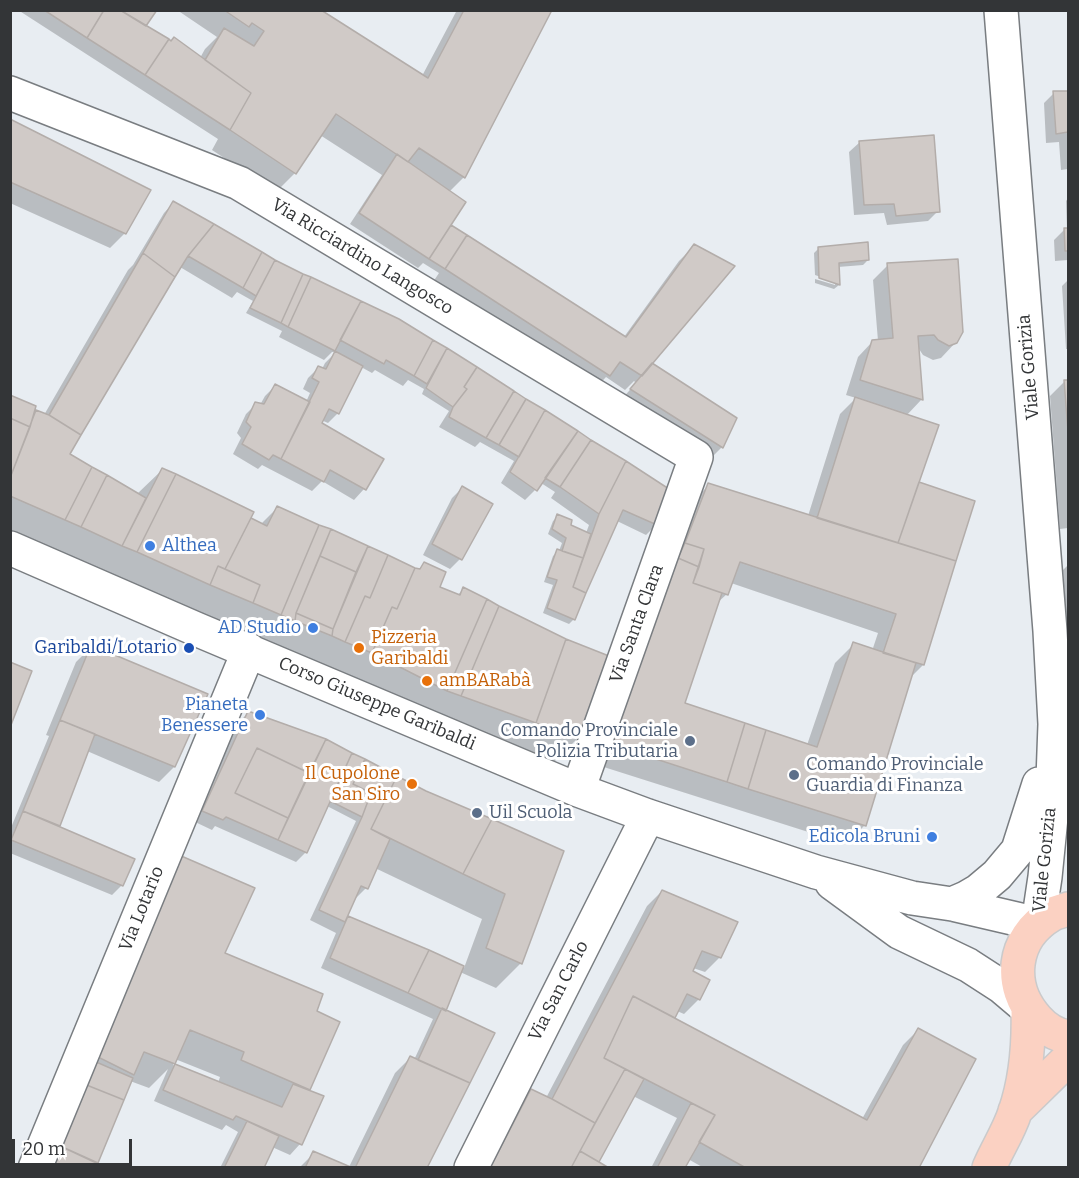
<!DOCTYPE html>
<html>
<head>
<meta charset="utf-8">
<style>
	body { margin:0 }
	#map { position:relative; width:1079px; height:1178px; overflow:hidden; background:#e8edf2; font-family:Bitter,serif }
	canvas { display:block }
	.frame { position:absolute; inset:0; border:12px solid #333537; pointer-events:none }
	.scale { position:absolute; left:12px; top:1139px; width:120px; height:27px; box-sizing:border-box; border:3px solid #333537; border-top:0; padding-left:8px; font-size:18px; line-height:21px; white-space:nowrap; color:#333537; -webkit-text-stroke:4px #fff; paint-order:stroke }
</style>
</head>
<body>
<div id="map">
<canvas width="1079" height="1178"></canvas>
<div class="frame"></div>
<div class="scale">20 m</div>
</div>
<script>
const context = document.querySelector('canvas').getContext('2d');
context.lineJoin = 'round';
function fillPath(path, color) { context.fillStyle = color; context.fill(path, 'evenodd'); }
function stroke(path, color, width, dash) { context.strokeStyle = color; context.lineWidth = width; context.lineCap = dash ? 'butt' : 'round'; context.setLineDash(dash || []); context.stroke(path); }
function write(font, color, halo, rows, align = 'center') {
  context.font = font + ' Bitter,serif'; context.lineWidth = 6; context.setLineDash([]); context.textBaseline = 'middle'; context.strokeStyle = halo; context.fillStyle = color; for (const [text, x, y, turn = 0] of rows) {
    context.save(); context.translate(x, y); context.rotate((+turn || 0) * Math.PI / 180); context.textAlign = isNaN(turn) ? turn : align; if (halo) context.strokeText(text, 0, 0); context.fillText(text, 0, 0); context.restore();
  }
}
fillPath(new Path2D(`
	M18 10H155L144 26 200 58 205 49 217 37 177 10H318L422 76 457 10H550L464 177 449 192 446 230 624 337 679 261 694 246 650 364 735 418 721 448 711 458 621 400 636 383 634 381 625 390 606 377 594 390 431 285 439 273 423 263 418 268 350 224 382 175 320 135 295 173 276 192 212 150 218 139Z
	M1068 92V169L1061 170 1059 142 1046 143 1044 103 1054 93Z
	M10 121 125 233 110 248 10 203Z
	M860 142 938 211 928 221 887 225 884 213 854 215 849 152Z
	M1068 198V260L1055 261 1054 240 1064 230 1067 229 1066 201Z
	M174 202 260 253 433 341 514 392 656 525 646 535 617 521 574 619 569 624 543 613 553 585 544 582 553 556 558 551H559L562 543 548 534 553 521 558 516 569 526 586 533 589 525 551 498 555 492 541 483 535 490 525 500 501 483 514 461 480 442 475 447 439 427 449 411 422 394 424 389 408 380 403 386 375 370 372 373 361 367 338 413 328 423 321 420 320 423 382 460 364 489 354 500 322 481 312 491 262 465 258 469 233 454 241 438 237 433 246 414 256 404 260 405 265 396 275 386 306 402 310 393 303 389 308 378 318 368 322 369 325 363 336 352H332L324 360 279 337 282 331 246 313 253 301 237 292 232 298 180 267 68 454 137 494 162 470 260 525 277 508 415 569 418 570 424 564 438 588 457 596 463 589 578 738 553 763 175 605 10 531V397L31 417 36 412 44 415 128 270 133 265 164 213Z
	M819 248 868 260 863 265 838 267 839 285 834 289 815 283V279L835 285V282L815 275 814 253Z
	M888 265 956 342 941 358 933 360 923 355 917 346 922 399 906 416 917 482 954 561 923 665 911 677 865 825 846 844 588 762 690 504 709 485 808 516 840 414 856 398 846 395 858 357 873 341H878L873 280ZM731 583 878 633 872 651 854 644 835 663 807 745 683 704 716 604 727 594Z
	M1068 280V349H1066L1062 286Z
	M1065 381H1068V528L1060 529 1050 396Z
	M462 488 491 504 460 559 450 569 423 555 452 498Z
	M1068 565V648L1063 570Z
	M91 647 174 767 159 782 87 751 58 827 122 885 112 895 10 853V830L49 736 46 735 76 662Z
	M248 713 322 739 425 793 562 852 521 963 496 988 460 972 444 1011 425 1168H299L314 1153 349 1167 395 1073 410 1058 414 1060 433 1019 321 968 336 933 310 920 356 821 327 806 306 852 296 862 215 826 212 830 193 821 238 723ZM375 868 482 919 464 968 404 941 346 917 354 897 356 898 366 888Z
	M155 881 223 954 316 1012 338 1022 307 1091 322 1097 300 1144 290 1155 272 1147 262 1168H220L238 1132 226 1125 222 1130 154 1101 168 1069 149 1088 130 1081 96 1164 44 1168ZM175 1059 220 1077 218 1083 173 1065Z
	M662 891 720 957 705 972 693 968 691 971 708 981 699 999 684 1014 677 1011 672 1019 862 1119 903 1045 918 1030 917 1168H704L688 1159 683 1168H651L677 1118 633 1096 597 1162 606 1168H484L517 1106 532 1091 546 1098 647 906Z`), '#0003');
const building = new Path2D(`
	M44 10H104L87 38Z
	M104 10H120L169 39 145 75 87 38Z
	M120 10H157L146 26Z
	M224 10H321L428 78 464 10H552L465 178 419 148 408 162 336 114 296 174 230 130 251 93 205 60 224 28 254 46 264 31 252 23 249 27Z
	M174 37 251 93 230 130 145 75 169 39 171 41Z
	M1053 91H1068V132L1056 134Z
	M10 119 151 190 126 234 10 182Z
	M934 135 940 212 896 216 894 204 864 205 859 141Z
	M397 154 466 202 429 259 359 213Z
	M173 201 214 224 188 256 175 277 143 253Z
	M214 224 262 252 243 288 188 256Z
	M451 225 467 235 445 269 429 259Z
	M1064 228H1068V251H1065Z
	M467 235 626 337 694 244 735 266 642 376 620 362 610 376 445 269Z
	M868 242 869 260 839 263 840 285 819 278 818 247Z
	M262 252 275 260 256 296 243 288Z
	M143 253 175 277 81 435 49 415Z
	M958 259 963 332 957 343 949 346 938 340 934 335 918 336 923 400 860 380 872 340 893 338 887 263Z
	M275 260 303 274 281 323 250 308Z
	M303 274 311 277 288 327 281 323Z
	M311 277 361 301 335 351 288 327Z
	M361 301 399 319 433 340 414 376 386 360 384 364 340 340Z
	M433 340 447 348 427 384 414 376Z
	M447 348 477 367 464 387 467 389 453 407 426 388Z
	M335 351 363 366 339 414 329 409 322 423 384 459 366 490 330 470 324 482 281 459 319 382 312 378 318 366 326 369Z
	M652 363 737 418 723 448 630 389Z
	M477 367 514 391 486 438 449 417 453 407 467 389 464 387Z
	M1064 380H1068V432Z
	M275 384 310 402 281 459 273 455 269 460 242 444 251 427 246 422 255 402 264 404Z
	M514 391 526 399 499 445 486 438Z
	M10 395 36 406 30 427 10 418Z
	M855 397 939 425 898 543 817 518Z
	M526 399 545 410 519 457 499 445Z
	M36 410 49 415 81 435 70 454 92 467 65 520 10 496V478Z
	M545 410 578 431 537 491 510 472Z
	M10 418 30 427 10 478Z
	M578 431 591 440 560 487 545 478Z
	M591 440 626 461 599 514 560 487Z
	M626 461 669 489 657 525 623 510 586 593 573 587 599 514Z
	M92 467 107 475 81 527 65 520Z
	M162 468 176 474 137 552 122 546Z
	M176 474 254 512 225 569 218 566 210 585 137 552Z
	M107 475 146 498 122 546 81 527Z
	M919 482 975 501 956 561 898 543Z
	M708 483 956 561 924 665 883 653 896 614 740 562 728 595 693 583 704 549 685 543Z
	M462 486 493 504 462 560 432 544Z
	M277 506 319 525 281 615 253 603 260 585 225 569 251 518 267 526Z
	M557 514 572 520 571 525 591 534 583 558 562 551 566 538 552 529Z
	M319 525 331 529 296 613 295 621 281 615Z
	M331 529 368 546 356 572 320 556Z
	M685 543 704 549 699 567 678 558Z
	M368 546 388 555 370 598 365 596 345 642 332 636 333 629Z
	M557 549 583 558 573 587 586 593 575 620 547 608 557 580 547 577Z
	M388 555 415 568 397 609 392 607 372 653 345 642 365 596 370 598Z
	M320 556 356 572 333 629 296 613Z
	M678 558 699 567 693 583 722 593 685 703 745 723 727 782 606 743Z
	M424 562 446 572 440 587 460 595 463 587 487 599 447 691 372 653 392 607 397 609 415 568 420 569Z
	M218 566 260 585 253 603 210 585Z
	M487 599 499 606 461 696 447 691Z
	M499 606 566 639 536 723 461 696Z
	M296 613 333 629 332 636 295 621Z
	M566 639 609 656 579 739 536 723Z
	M853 642 916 663 866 826 748 789 766 730 817 747Z
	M91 645 208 694 175 767 60 720Z
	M10 662 32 671 11 725H10Z
	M248 711 326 739 309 773 257 748 235 793 288 818 278 840 226 817 223 820 202 811Z
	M60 720 95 734 60 826 23 811Z
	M745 723 766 730 748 789 727 782Z
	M326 739 352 753 307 853 278 840Z
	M257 748 309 773 288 818 235 793Z
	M352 753 365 759 353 784 371 793 362 817 330 801Z
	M365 759 397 776 371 829 390 839 368 889 361 886 345 922 319 910 362 817 371 793 353 784Z
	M397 776 426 791 492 819 463 874 371 829Z
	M23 811 135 859 123 886 11 840Z
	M492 819 564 851 522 964 486 948 505 894 463 874Z
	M179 855 255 888 225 953 323 994 317 1011 340 1022 310 1090 241 1060 244 1052 190 1030 175 1064 144 1052 134 1075 96 1056Z
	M662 890 738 922 721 958 702 951 693 971 710 980 700 1000 687 994 675 1018 633 996 604 1058 625 1069 595 1123 552 1099Z
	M348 916 429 950 408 993 330 958Z
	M429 950 464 966 446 1011 408 993Z
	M633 996 867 1120 918 1028 976 1059 919 1168H746L699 1142 715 1115 604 1058Z
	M442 1008 495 1033 470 1083 418 1060Z
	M410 1056 470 1083 427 1168H355Z
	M94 1061 133 1078 124 1100 84 1084Z
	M175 1064 282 1107 293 1084 324 1096 302 1145 236 1116 233 1120 163 1090Z
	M625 1069 644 1079 599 1162 580 1151Z
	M84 1084 124 1100 98 1163 58 1145Z
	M531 1089 552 1099 595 1123 571 1168H490Z
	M691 1103 715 1115 685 1168H657Z
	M247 1121 279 1136 264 1168H224Z
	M58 1145 107 1168H49Z
	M313 1151 353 1168H305Z
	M580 1151 599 1162 609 1168H571Z`);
fillPath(building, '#d0cac7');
stroke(building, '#b3adaa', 1.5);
const minor = new Path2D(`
	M10 93 239 183 696 457 578 790
	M10 548 196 629 578 790 648 816 816 872 912 898 952 904 1038 924 1045 877 1052 807 1055 724 1050 631 1001 10
	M832 883 899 932 968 965 1002 987 1028 1009
	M952 904 966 898 978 891 997 875 1018 850 1039 784
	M35 1168 249 650
	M471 1168 648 816`);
const major = new Path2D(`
	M1068 909C1063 911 1056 912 1051 915 1012 938 1007 986 1037 1019 1045 1028 1056 1035 1068 1037
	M1015 1111 1068 1059
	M989 1168C997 1149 1009 1131 1015 1112 1026 1080 1029 1043 1028 1009`);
stroke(minor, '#797d81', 36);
stroke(major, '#cacacb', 36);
stroke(minor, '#fff', 33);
stroke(major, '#fbd1c2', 33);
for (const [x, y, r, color] of [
	[150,546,6,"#3f7fe0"],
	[313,628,6,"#3f7fe0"],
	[189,648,6,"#1a4fb4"],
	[359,648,6,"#e8710a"],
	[427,681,6,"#e8710a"],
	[260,715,6,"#3f7fe0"],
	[690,741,6,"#5c6f8a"],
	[794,775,6,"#5c6f8a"],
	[412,784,6,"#e8710a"],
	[477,813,6,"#5c6f8a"],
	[932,837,6,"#3f7fe0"]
]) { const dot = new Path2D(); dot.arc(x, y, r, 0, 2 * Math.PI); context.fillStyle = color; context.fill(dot); stroke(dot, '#fff', 2); }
write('18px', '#333537', '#fff', [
	["Via Ricciardino Langosco",362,257,31],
	["Viale Gorizia",1029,367,-95],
	["Via Santa Clara",637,624,-70],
	["Corso Giuseppe Garibaldi",377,704,23],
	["Viale Gorizia",1045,860,-84],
	["Via Lotario",142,909,-68],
	["Via San Carlo",559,991,-63]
]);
write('18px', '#366cbe', '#fff', [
	["Althea",162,546,"left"],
	["AD Studio",301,628],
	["Pianeta",248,705],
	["Benessere",248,726],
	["Edicola Bruni",920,837]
], 'right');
write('18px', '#c56008', '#fff', [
	["Pizzeria",371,638],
	["Garibaldi",371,659],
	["amBARabà",439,681],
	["Il Cupolone",400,774,"right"],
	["San Siro",400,795,"right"]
], 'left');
write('18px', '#164399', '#fff', [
	["Garibaldi/Lotario",177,648]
], 'right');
write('18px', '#4e5e75', '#fff', [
	["Comando Provinciale",678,731,"right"],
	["Polizia Tributaria",678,752,"right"],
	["Comando Provinciale",806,765],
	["Guardia di Finanza",806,786],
	["Uil Scuola",489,813]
], 'left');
</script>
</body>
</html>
